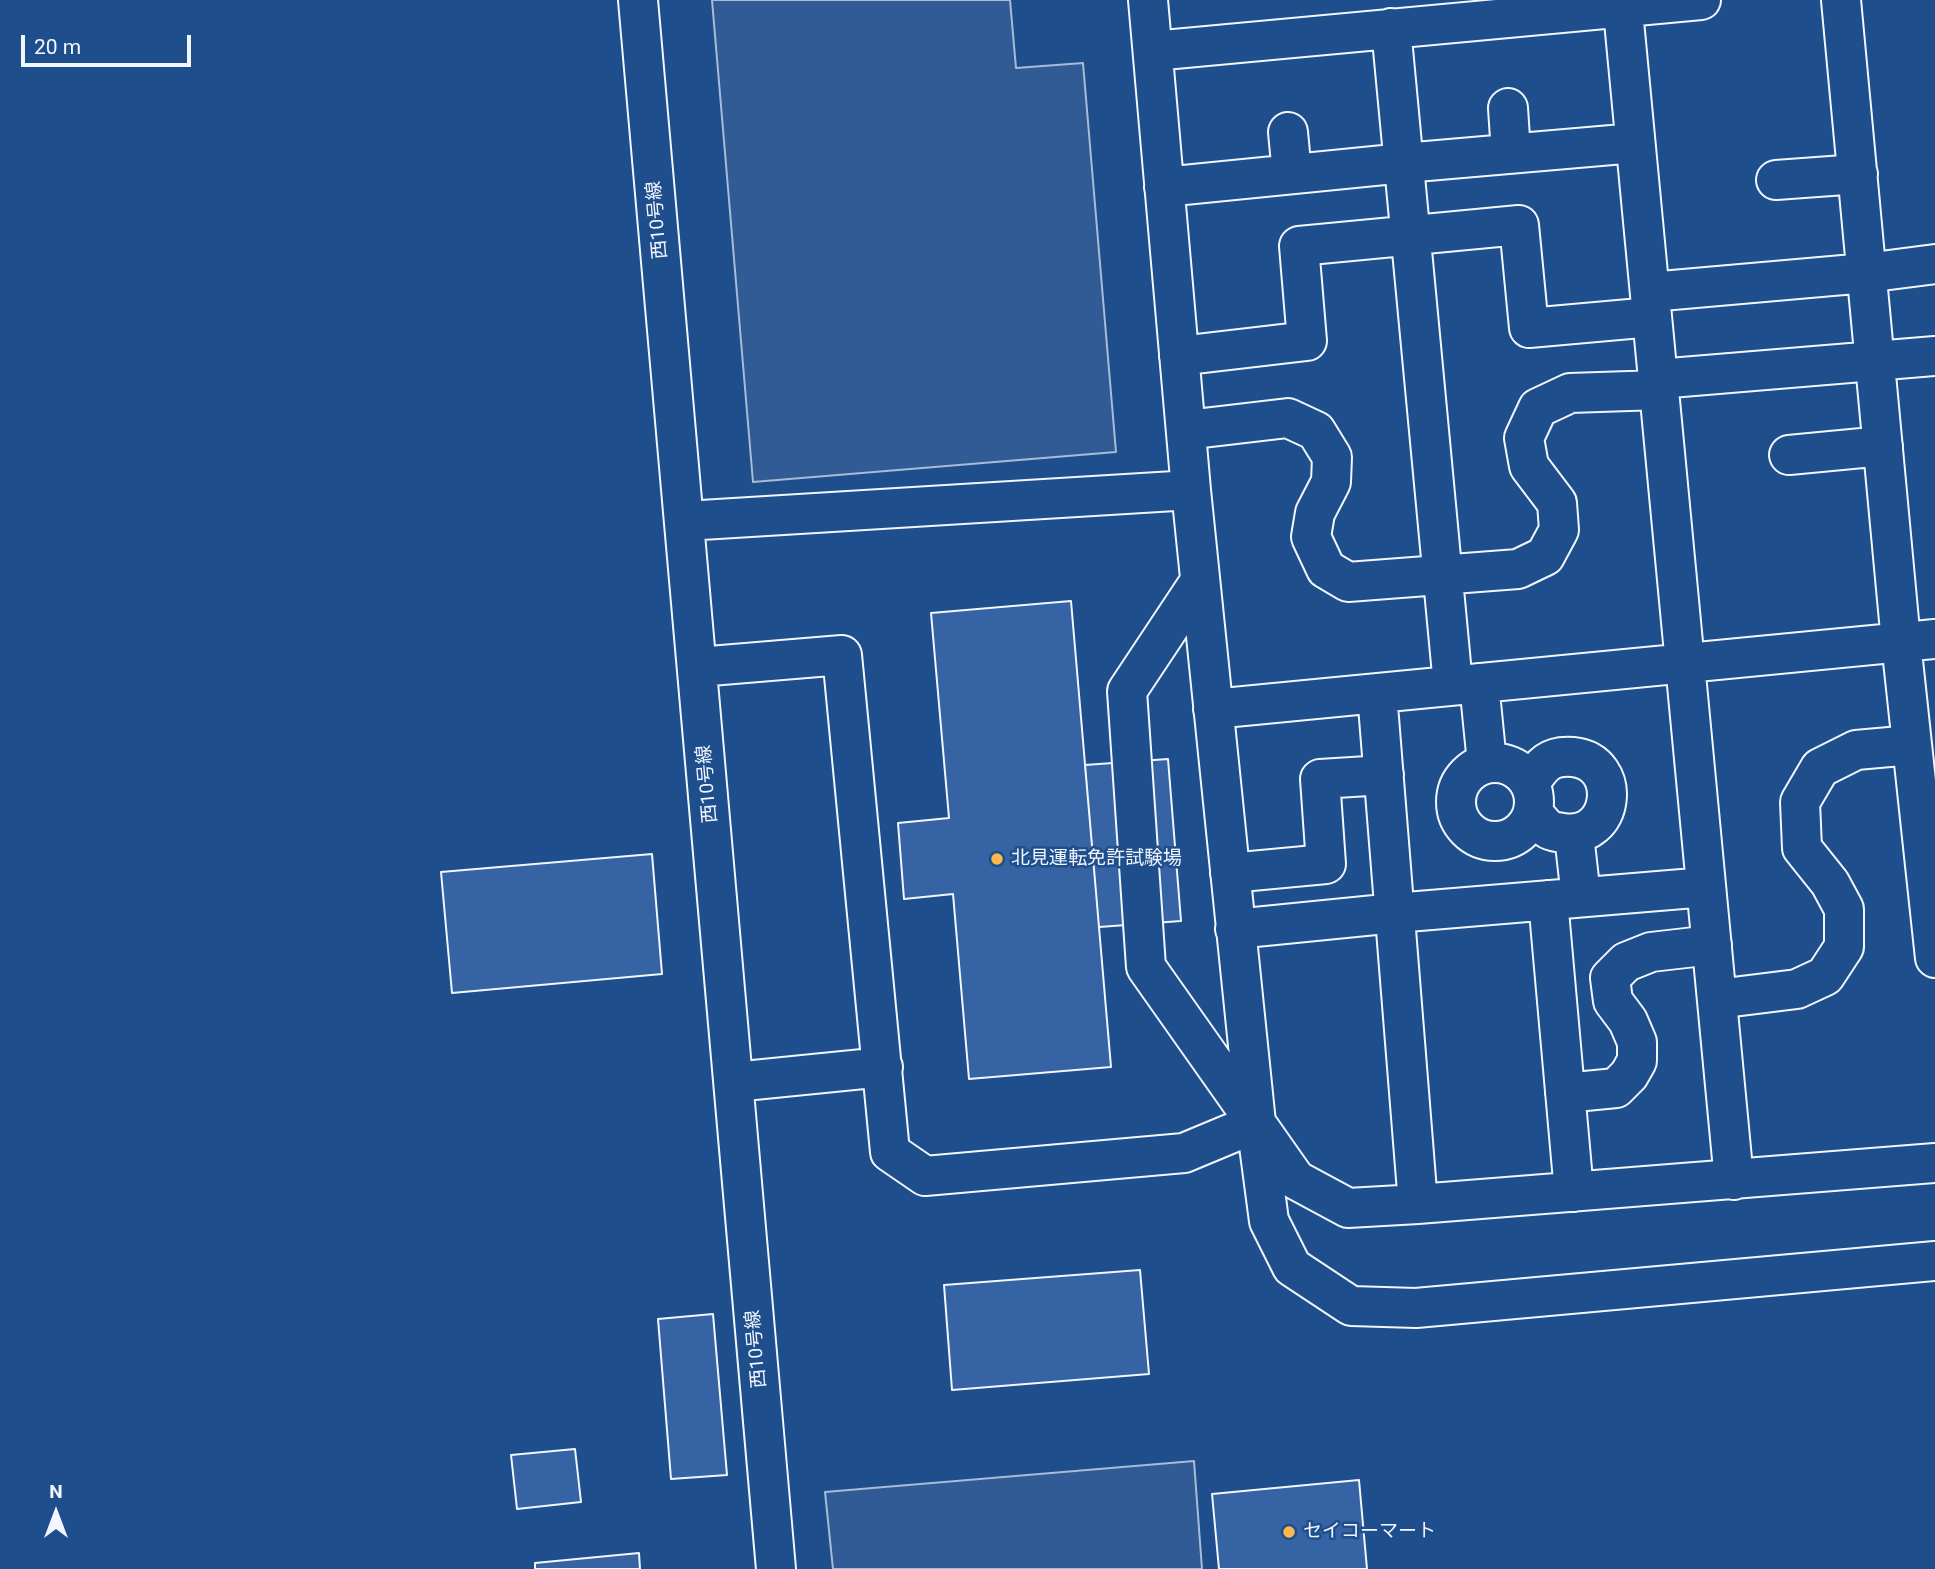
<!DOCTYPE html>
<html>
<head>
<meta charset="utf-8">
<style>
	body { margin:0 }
	#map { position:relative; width:1935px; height:1569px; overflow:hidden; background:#1f4e8c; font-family:Roboto,sans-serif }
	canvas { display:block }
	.north { position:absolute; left:21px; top:1478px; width:70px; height:70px; -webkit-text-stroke:5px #1f4e8c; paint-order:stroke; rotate:0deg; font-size:19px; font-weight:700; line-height:28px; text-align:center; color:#f2f6ff }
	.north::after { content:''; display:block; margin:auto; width:24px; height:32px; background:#f2f6ff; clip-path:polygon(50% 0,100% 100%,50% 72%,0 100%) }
	.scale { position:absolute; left:21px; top:35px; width:170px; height:32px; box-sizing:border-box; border:4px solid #f2f6ff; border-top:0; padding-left:9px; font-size:21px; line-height:24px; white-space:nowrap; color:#f2f6ff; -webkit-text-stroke:5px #1f4e8c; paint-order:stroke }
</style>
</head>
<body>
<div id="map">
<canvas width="1935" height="1569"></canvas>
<div class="north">N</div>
<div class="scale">20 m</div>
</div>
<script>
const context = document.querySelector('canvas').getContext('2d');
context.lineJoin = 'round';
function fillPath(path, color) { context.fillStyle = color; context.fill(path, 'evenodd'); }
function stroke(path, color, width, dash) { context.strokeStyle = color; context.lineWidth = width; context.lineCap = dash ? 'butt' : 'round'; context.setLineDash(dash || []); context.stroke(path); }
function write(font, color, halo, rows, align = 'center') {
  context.font = font + ' Roboto,"Noto Sans JP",sans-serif'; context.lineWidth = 5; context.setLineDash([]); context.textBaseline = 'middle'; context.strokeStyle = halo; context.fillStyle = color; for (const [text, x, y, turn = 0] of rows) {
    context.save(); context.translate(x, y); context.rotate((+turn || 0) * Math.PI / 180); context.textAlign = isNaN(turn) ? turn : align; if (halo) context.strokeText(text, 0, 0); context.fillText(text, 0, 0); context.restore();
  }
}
const built = new Path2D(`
	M712 0H1010L1016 68 1083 63 1116 452 753 482Z
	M1194 1461 1202 1569H833L825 1492Z`);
fillPath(built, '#305b95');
stroke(built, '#a8bbd7', 2);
const building = new Path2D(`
	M1071 601 1111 1067 969 1079 953 894 904 899 898 823 949 818 931 613Z
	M1168 759 1181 921 1099 927 1085 765Z
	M652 854 662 974 452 993 441 872Z
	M1140 1270 1149 1374 952 1390 944 1285Z
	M713 1314 727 1475 671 1479 658 1319Z
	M575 1449 581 1502 517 1509 511 1455Z
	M1359 1480 1367 1569H1219L1212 1494Z
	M639 1553 640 1569H535V1563Z`);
fillPath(building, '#3563a3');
stroke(building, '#f2f6ff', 2);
const minor = new Path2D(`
	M638 0 776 1569
	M1148 0 1191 490 1256 1123 1296 1180 1348 1208 1418 1204 1935 1163
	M1622 0 1734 1180
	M1841 0 1901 642 1935 958
	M1391 28 1453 685
	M1153 51 1701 0
	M1508 108 1511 153
	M1288 132 1292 174
	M1776 180 1858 174
	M1164 187 1404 163 1635 143
	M1650 292 1866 273 1935 264
	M1179 356 1307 341 1299 246 1519 225 1529 328 1652 317
	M1658 379 1935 356
	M1186 430 1288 418 1316 431 1332 457 1331 482 1315 513 1311 537 1326 569 1348 582 1518 569 1545 556 1559 530 1557 503 1529 466 1524 438 1538 408 1570 393 1659 390
	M1789 455 1883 446
	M685 521 1191 490
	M1200 581 1127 691 1146 967 1256 1123 1269 1221 1292 1267 1351 1306 1416 1308 1935 1261
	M698 667 842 655 890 1152 925 1176 1184 1153 1256 1123
	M1479 683 1487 763
	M1377 693 1418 1204
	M1213 709 1935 639
	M1456 802a39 39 0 1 1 78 0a39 39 0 1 1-78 0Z
	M1530 783C1542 765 1549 755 1573 757 1624 762 1615 841 1563 833 1558 832 1552 832 1548 829 1543 825 1538 818 1533 813
	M1574 835 1581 897
	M1230 873 1326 864 1320 779 1384 775
	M1548 900 1574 1192
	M1235 929 1395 913 1706 887
	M1717 999 1797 989 1825 976 1844 947V909L1830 883 1802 848 1800 802 1820 768 1856 750 1912 745
	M734 1082 883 1067
	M1565 1093 1616 1088 1629 1075 1637 1061V1042L1628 1021 1613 1001 1610 978 1626 962 1651 952 1712 945`);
stroke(minor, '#f2f6ff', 42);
stroke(minor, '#1f4e8c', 38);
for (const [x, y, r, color] of [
	[997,859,7,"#ffb74d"],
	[1289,1532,7,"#ffb74d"]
]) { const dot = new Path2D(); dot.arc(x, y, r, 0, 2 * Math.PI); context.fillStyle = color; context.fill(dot); stroke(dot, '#1f4e8c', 2.5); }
write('19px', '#f2f6ff', '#1f4e8c', [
	["西10号線",658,220,-95],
	["西10号線",708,784,-95],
	["西10号線",757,1349,-95]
]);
write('19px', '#f2f6ff', '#1f4e8c', [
	["北見運転免許試験場",1011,859],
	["セイコーマート",1303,1532]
], 'left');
</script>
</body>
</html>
